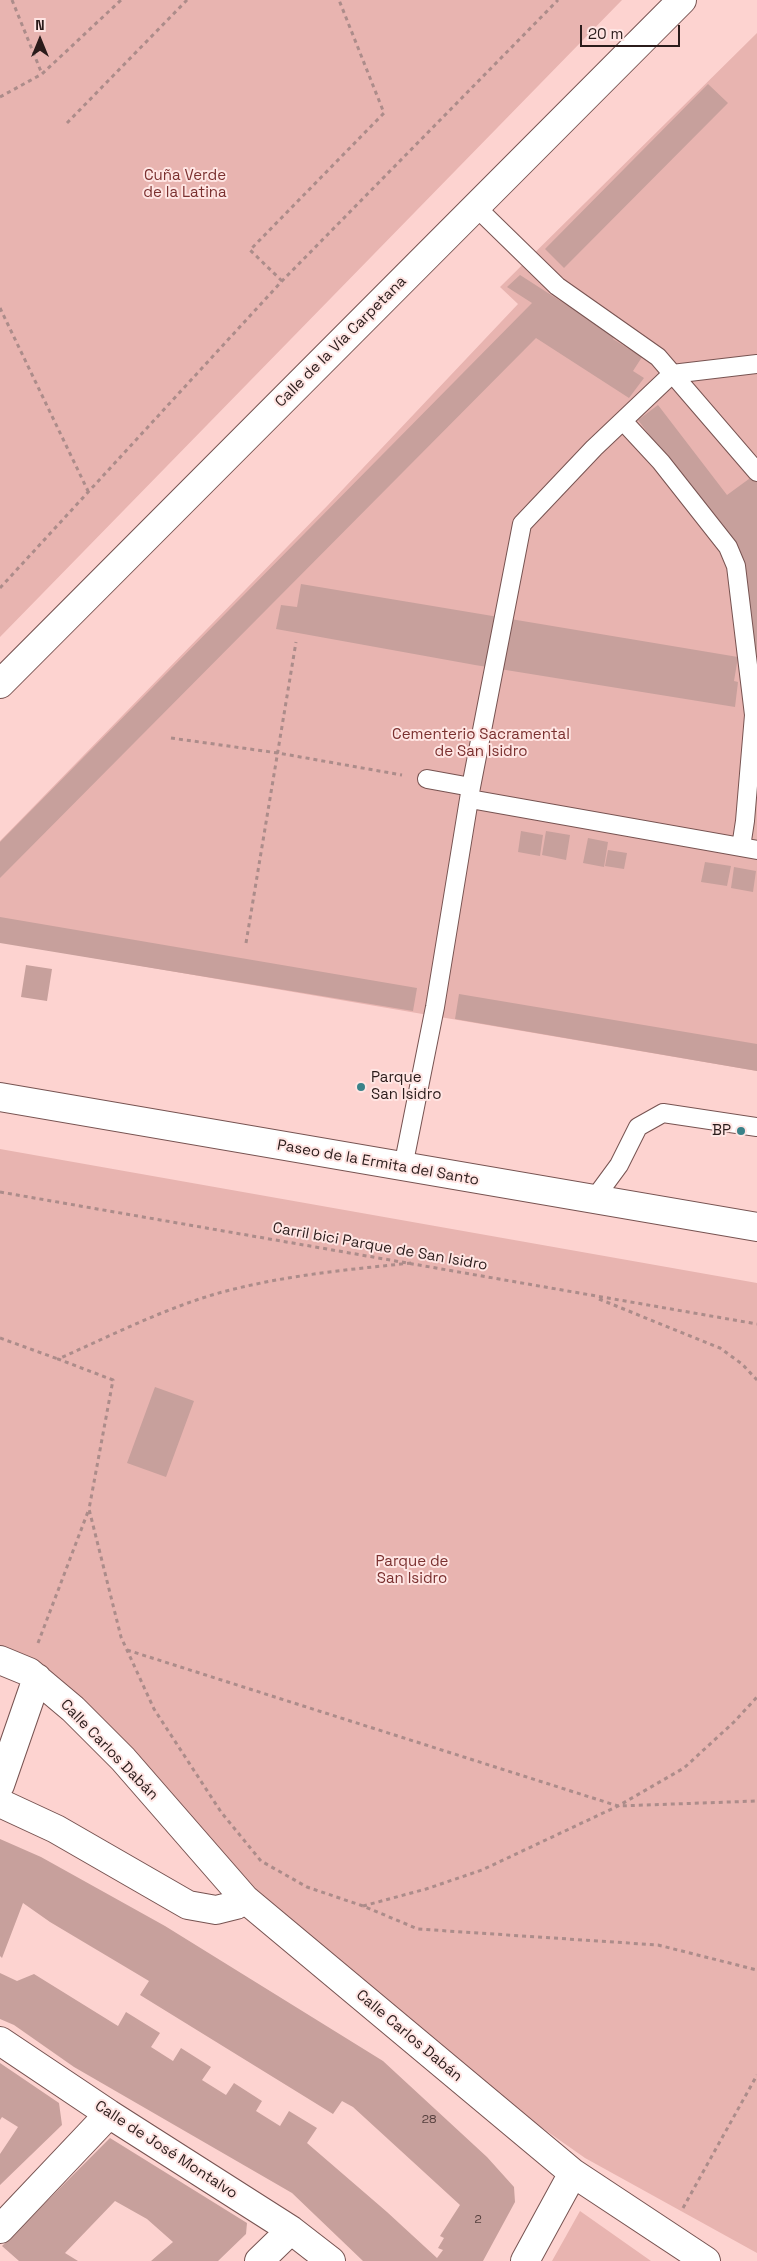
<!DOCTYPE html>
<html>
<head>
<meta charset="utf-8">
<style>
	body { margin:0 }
	#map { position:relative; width:757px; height:2261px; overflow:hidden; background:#fdd3d0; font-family:"Space Grotesk",sans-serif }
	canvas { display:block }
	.north { position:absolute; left:15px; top:15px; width:50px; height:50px; -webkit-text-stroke:4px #ffe5e3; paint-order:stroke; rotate:0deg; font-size:14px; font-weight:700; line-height:20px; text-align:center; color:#2b1c1b }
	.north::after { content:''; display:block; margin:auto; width:18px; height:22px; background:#2b1c1b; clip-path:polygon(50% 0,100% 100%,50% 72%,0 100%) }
	.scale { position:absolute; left:580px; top:25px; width:100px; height:22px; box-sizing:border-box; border:2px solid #2b1c1b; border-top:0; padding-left:6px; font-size:15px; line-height:18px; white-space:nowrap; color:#2b1c1b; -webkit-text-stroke:4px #ffe5e3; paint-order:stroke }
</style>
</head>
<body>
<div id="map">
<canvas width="757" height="2261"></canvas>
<div class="north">N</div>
<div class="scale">20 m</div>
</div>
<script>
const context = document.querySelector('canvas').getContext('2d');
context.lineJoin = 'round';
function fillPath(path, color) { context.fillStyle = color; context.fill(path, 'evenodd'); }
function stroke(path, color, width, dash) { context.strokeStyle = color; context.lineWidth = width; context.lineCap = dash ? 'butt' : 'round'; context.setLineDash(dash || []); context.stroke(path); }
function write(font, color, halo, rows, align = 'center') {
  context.font = font + ' "Space Grotesk",sans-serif'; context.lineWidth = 4; context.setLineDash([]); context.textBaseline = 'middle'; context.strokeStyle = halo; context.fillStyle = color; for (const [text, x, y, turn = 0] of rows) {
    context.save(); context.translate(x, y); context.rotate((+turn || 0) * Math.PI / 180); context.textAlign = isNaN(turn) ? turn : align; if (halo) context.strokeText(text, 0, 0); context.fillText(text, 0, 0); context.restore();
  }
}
fillPath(new Path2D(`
	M0 0H622L0 637Z
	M757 33V1071L0 942V841L328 505 518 304 500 287Z
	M0 1149 757 1283V2253L585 2158 396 2025 245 1899 73 1709 0 1660Z
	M580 2211 651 2261H552Z`), '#e8b4b0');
fillPath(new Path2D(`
	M708 84 728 103 564 268 545 249Z
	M520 275 615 336 613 339 642 357 633 371 644 378 629 398 536 338 0 878V842L532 303 507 287Z
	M658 405 727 495 753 476 757 482V666L745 562 638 420Z
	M301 584 738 657 734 681 738 682 735 707 475 665 276 629 281 605 297 607Z
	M521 831 543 835 540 856 518 852Z
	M546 831 570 835 566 860 542 855Z
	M588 838 608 842 604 867 583 863Z
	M608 850 627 853 624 869 605 866Z
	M705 862 731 866 727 886 701 882Z
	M734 867 756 871 753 892 731 888Z
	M0 917 417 988 413 1011 0 943Z
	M26 965 52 969 47 1001 21 997Z
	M459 994 757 1044V1071L455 1019Z
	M155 1387 194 1401 166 1477 127 1463Z
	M0 1839 41 1857 165 1926 383 2061 487 2157 514 2187 515 2202 483 2261H363L292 2193 74 2067 14 2025 0 2019V1973L17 1981 34 1974 118 2026 126 2012 160 2033 151 2047 173 2061 181 2048 211 2067 202 2080 226 2095 234 2083 262 2101 256 2111 280 2126 289 2111 317 2128 307 2143 387 2212 437 2258 443 2250 438 2248 444 2238 440 2236 460 2205 353 2107 342 2101 333 2114 140 1995 149 1981 50 1922 23 1903 2 1958 0 1956Z
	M0 2063 59 2103 62 2125 0 2185V2154L18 2127 2 2117 0 2120Z
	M110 2138 247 2223 246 2234 218 2261H151L173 2242 147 2219 115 2201 65 2253 78 2261H19L2 2246Z`), '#c7a09c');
const service = new Path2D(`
	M476 207 557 286 658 357 757 472
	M623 421 661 462 728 547 736 566 754 715 745 821 741 847
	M427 779 471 787
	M470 799 757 850
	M403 1167 435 1007 471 787 522 524 594 448 672 374 757 364
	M594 1199 619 1165 638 1127 663 1113 757 1127`);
const minor = new Path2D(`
	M0 1660 29 1672 73 1709 123 1759 245 1899 573 2173 706 2261
	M0 1785 37 1678
	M0 1803 56 1829 188 1905 216 1910 236 1905 245 1899
	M0 2041 109 2114 291 2230 331 2261
	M0 2229 109 2114
	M259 2261 291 2230
	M525 2261 573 2173`);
const tertiary = new Path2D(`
	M0 684 682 0
	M0 1097 757 1227`);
stroke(service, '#775351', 20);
stroke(minor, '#775351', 30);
stroke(tertiary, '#775351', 30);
stroke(new Path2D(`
	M12 0 42 74
	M0 97 42 74 121 0
	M67 123 187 0
	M282 281 250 250 384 113 339 0
	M0 308 88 491
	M0 588 282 281 558 0
	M171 738 278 753 402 775
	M246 943 296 642
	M0 1192 757 1324
	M411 1263C344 1270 277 1276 212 1295 159 1311 108 1337 58 1359L113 1380 89 1509 121 1637 154 1709 221 1812 261 1861 307 1887 363 1906 418 1929 658 1945 757 1970
	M599 1299 720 1348 742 1364 757 1380
	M0 1338 58 1359
	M38 1643 89 1509
	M127 1650 618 1806 757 1801
	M363 1906 426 1889 482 1870 618 1806 684 1768 734 1722 757 1697
	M683 2208 757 2075`), '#ac8c8a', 3, [4, 4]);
stroke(service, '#fff', 18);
stroke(minor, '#fff', 28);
stroke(tertiary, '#fff', 28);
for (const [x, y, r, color] of [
	[361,1087,5,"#3a8289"],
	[741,1131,5,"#3a8289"]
]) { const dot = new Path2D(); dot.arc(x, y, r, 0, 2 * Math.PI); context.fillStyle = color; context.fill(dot); stroke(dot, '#ffe5e3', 2); }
write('12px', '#523d3b', null, [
	["28",429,2120],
	["2",478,2220]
]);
write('15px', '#7a302f', '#ffe5e3', [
	["Cuña Verde",185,176],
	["de la Latina",185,193],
	["Cementerio Sacramental",481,735],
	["de San Isidro",481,752],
	["Parque de",412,1562],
	["San Isidro",412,1579]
]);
write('15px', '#2b1c1b', '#ffe5e3', [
	["Calle de la Vía Carpetana",341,342,-45],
	["Paseo de la Ermita del Santo",378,1163,10],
	["Carril bici Parque de San Isidro",380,1247,10],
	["Calle Carlos Dabán",109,1750,46],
	["Calle Carlos Dabán",409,2036,40],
	["Calle de José Montalvo",166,2150,33]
]);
write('15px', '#2b1c1b', '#ffe5e3', [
	["Parque",371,1078],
	["San Isidro",371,1095],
	["BP",731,1131,"right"]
], 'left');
</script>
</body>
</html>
